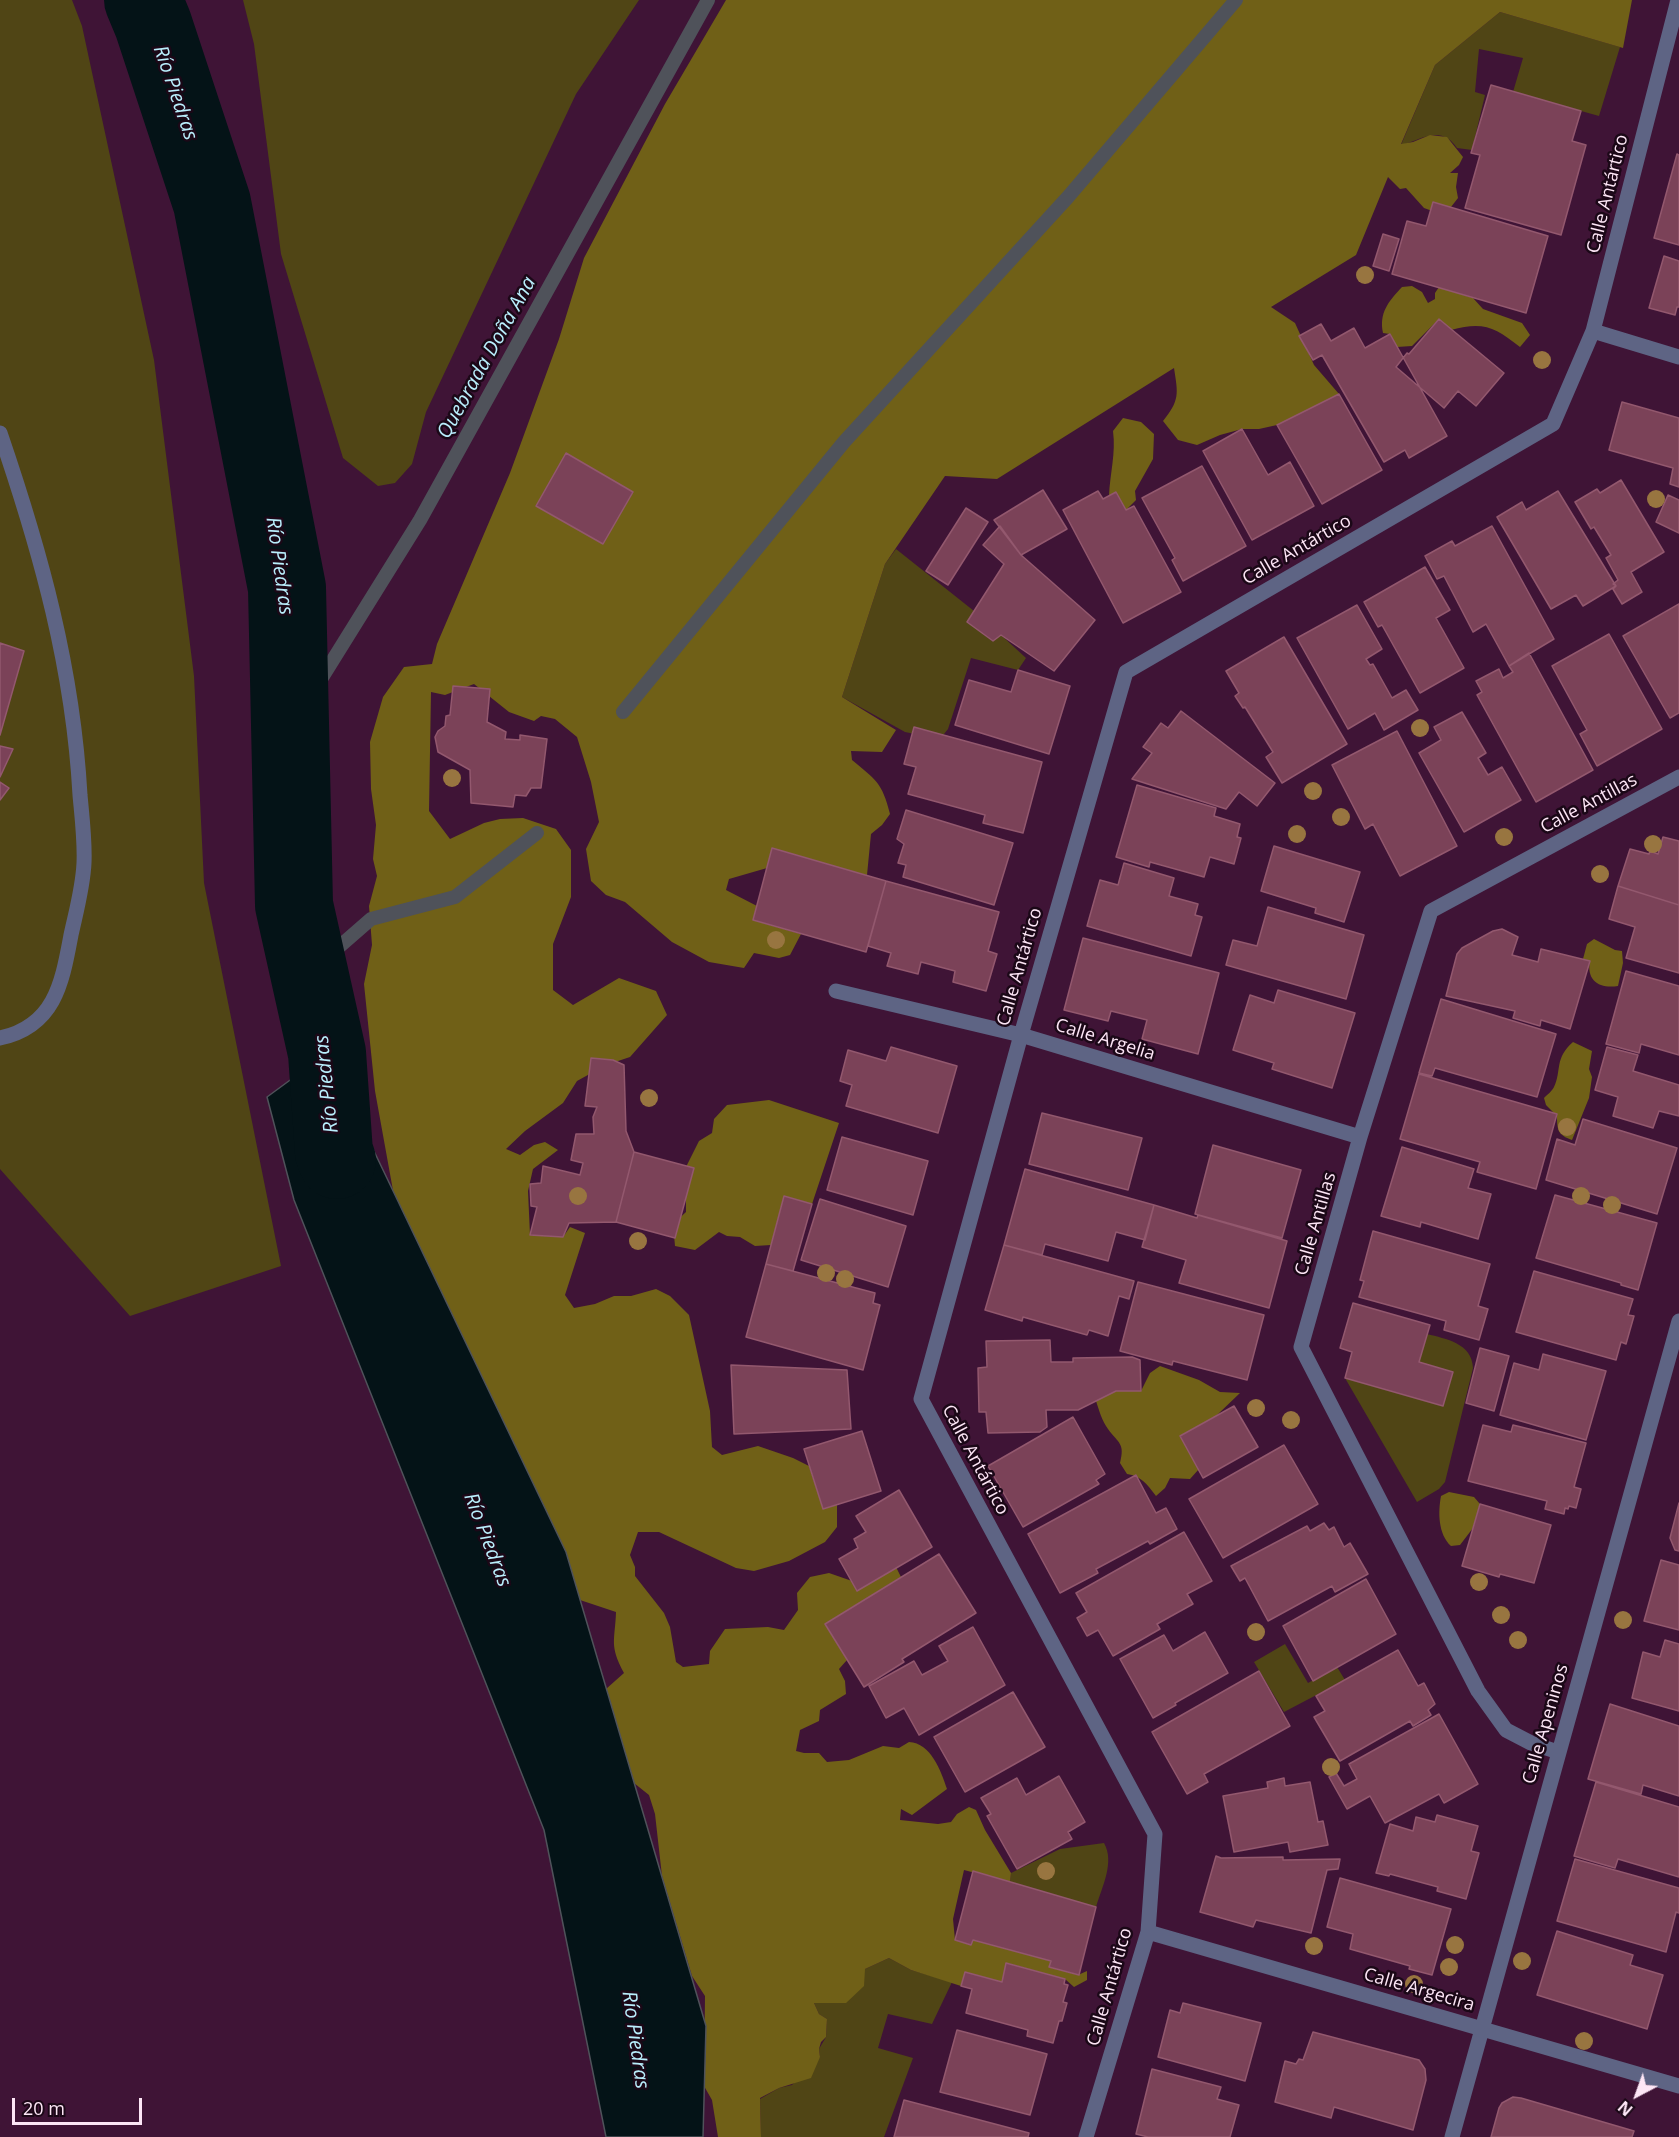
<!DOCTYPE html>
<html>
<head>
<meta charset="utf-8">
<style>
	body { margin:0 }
	#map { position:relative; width:1679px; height:2137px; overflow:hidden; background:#3f1436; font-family:"Open Sans",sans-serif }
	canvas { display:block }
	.north { position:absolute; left:1607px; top:2065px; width:60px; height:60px; -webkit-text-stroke:4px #1b0817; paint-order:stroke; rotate:221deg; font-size:16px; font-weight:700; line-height:24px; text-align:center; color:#fde6f6 }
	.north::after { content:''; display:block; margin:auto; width:21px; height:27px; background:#fde6f6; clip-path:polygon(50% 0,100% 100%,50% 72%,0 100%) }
	.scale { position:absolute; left:12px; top:2098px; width:130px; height:27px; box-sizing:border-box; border:3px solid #fde6f6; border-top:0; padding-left:8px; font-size:18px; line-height:21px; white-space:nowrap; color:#fde6f6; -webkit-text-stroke:4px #1b0817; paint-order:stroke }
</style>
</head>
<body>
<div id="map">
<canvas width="1679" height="2137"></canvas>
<div class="north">N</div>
<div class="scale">20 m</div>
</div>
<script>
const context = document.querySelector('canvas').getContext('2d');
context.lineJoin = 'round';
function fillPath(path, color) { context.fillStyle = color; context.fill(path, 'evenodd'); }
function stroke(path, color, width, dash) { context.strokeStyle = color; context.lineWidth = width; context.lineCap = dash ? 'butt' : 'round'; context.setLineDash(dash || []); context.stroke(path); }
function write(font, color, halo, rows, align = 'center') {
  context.font = font + ' "Open Sans",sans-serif'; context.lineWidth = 5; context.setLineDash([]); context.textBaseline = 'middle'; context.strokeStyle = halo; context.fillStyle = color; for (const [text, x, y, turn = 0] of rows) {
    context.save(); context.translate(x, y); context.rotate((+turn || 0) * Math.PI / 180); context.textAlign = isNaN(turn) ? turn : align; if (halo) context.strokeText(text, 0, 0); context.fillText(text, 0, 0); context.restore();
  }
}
fillPath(new Path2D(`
	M0 0H72L82 26 154 360 194 676 204 883 281 1266 130 1316 0 1169Z
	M243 0H639L576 94 426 412 412 464 395 483 378 486 343 458 281 254 254 44Z
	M1500 12 1620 47 1599 116 1513 92 1523 58 1479 49 1475 92 1485 95 1472 150 1457 148C1455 145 1451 140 1447 138 1433 129 1415 142 1401 145L1435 65Z
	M896 549 974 611 968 622 992 641 1001 635 1026 658 1018 670 971 658 948 729 940 739 905 732 842 697 885 564Z
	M1427 1334C1446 1339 1472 1343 1473 1368L1445 1482 1439 1489 1417 1502 1345 1378 1443 1406 1453 1372 1419 1362Z
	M1285 1644 1308 1683 1337 1667 1345 1680 1284 1712 1254 1662Z
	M1104 1843C1115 1862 1102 1887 1096 1907L1010 1882 1011 1873 1060 1849Z
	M889 1958 911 1970 952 1982 932 2024 888 2014 878 2048 913 2058 884 2137H761L760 2099 779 2088 792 2085 820 2057 819 2049 826 2037 827 2019 819 2014 814 2003 865 1969Z`), '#504515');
fillPath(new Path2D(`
	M726 0H1632L1623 48 1500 12 1435 65 1401 144 1413 142 1430 135 1447 137 1463 157 1459 165 1450 173H1458L1456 187 1458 198 1451 207 1438 213 1424 208 1406 188 1400 189 1388 177 1356 255 1271 307 1295 323 1314 365 1339 394 1277 425 1259 429H1242L1220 435 1197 445 1178 440 1163 421C1180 400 1178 394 1174 368L997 479 945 476 885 564 842 697 896 730 882 752 851 751 852 760C876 780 882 782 890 814L882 825 871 834 867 875 767 868 729 879 726 890 757 906 753 920 801 934 790 955 779 958 754 953 744 968 709 962 672 942 625 902 606 895 591 881 586 849 599 822 591 782 577 737 555 719 541 716 534 721 509 712 474 684 445 695 431 692 429 811 450 839 484 823 500 819 523 818 556 829 571 850V897L553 944V990L573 1005 619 978 656 991 667 1015 630 1057 606 1065 577 1081 563 1103 525 1131 506 1149 520 1155 534 1145 545 1142 558 1150 533 1169 528 1191 530 1235 563 1237 570 1227 585 1233 565 1295 574 1308 595 1304 614 1296H631L656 1289 670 1296 689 1315 710 1411 712 1447 722 1455 758 1446 793 1458 809 1466 823 1508 837 1505V1527L825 1542 789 1561 754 1571 736 1568 659 1532H638L630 1555 635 1567V1576L664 1613 670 1627 676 1662 683 1667 709 1664 710 1651 725 1629 768 1627 784 1630 798 1610 797 1593 810 1577 829 1573 852 1581 896 1567 901 1577 825 1624 847 1660 839 1669 845 1681 846 1694 820 1710 819 1721 800 1730 796 1751 804 1753H819L827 1762 849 1760 883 1746 899 1748 909 1742C931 1743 941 1771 947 1789L912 1815 901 1809 900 1820 938 1824 951 1822 957 1814 969 1807 976 1810 985 1830 1011 1873 1010 1882 964 1870 953 1919 955 1940 971 1945 973 1940 1051 1961 1049 1967 1078 1975 1087 1971V1980L1074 1987 1065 1979 1007 1963 1002 1982 965 1972 961 1986 911 1970 889 1958 865 1969 864 1986 846 2003H814L819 2014 827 2019 826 2037 821 2042 819 2049 820 2057 811 2078 779 2088 760 2098 761 2137H718L712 2100 704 2086 705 1996 692 1976 662 1876 655 1814 649 1795 634 1783 606 1689 624 1673C609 1645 615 1641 616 1612L580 1600 566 1552 394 1196 375 1091 364 984 372 945 369 906 377 876 373 859 376 825 371 789 370 742 383 697 404 667 432 664 437 644 510 473 559 339 584 258 665 104Z
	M1412 286 1422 292 1428 303 1435 299V293L1439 287 1473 298 1483 309 1522 323 1530 335 1520 347C1495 327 1483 321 1451 330L1439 319 1412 346 1397 347 1390 334 1383 333C1379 313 1388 302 1402 287Z
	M1123 418 1141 422 1154 434 1153 459 1135 491 1136 500 1126 510 1116 492 1109 496C1110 473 1116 453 1113 431Z
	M1594 939 1615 950 1622 951 1623 963 1618 986C1600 989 1586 981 1590 961L1583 959 1587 944Z
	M1573 1042 1592 1051 1589 1069 1592 1077 1589 1098 1572 1140C1558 1135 1557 1130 1557 1116L1546 1105 1544 1098C1547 1095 1552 1091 1554 1087 1562 1070 1554 1059 1573 1042Z
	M769 1100 839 1123 812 1204 784 1196 771 1245 755 1246 740 1237 727 1236 719 1232 695 1250 675 1246 673 1224 686 1212V1193L680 1179 699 1141 712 1133 714 1119 727 1105Z
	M1160 1366 1199 1380 1220 1392 1240 1393 1216 1416 1180 1436 1199 1469 1190 1479 1170 1478 1165 1488 1156 1496C1147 1484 1141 1476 1127 1474L1120 1463C1125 1443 1119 1444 1108 1429 1102 1421 1099 1410 1096 1401L1116 1391H1141L1150 1373Z
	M1449 1492 1474 1497 1480 1504 1473 1528 1460 1545 1451 1546C1438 1534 1438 1512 1441 1496Z`), '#706017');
const water = new Path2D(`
	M327 1053 566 1552 706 2026 703 2137H606L544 1830 294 1200 267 1097Z`);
fillPath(water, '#041317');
stroke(water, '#4f525a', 1.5);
stroke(new Path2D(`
	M623 712 844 442 1068 197 1236 0
	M290 729 420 520 708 0
	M309 973 371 919 455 897 537 833`), '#4f525a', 14);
stroke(new Path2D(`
	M143 0 153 24 212 203 287 588 294 905 327 1053 334 1153 337 1160`), '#041317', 78);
const building = new Path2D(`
	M1491 85 1581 111 1572 141 1586 145 1561 235 1465 208 1480 155 1471 153Z
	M1677 154 1679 155V245L1654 238Z
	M1433 202 1548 236 1526 313 1392 274 1407 221 1426 226Z
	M1383 234 1399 239 1389 271 1373 266Z
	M1664 256 1679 261V307H1677L1675 315 1649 308Z
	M1439 319 1504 373 1476 406 1458 391 1444 408 1396 367 1407 353 1409 354Z
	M1321 324 1331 341 1354 328 1365 348 1390 334 1447 436 1409 458 1405 450 1384 462 1322 355 1313 360 1299 336Z
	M1339 394 1382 470 1322 504 1277 425Z
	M1622 402 1679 418V487L1670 484 1673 468 1609 450Z
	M1242 429 1268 475 1290 462 1314 506 1252 540 1203 451Z
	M566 453 633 492 603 544 536 506Z
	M1202 466 1246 546 1183 581 1172 560 1175 558 1142 498Z
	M1621 480 1664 552 1631 572 1642 592 1622 604 1613 589 1616 586 1613 584 1618 580 1606 558 1611 555 1594 527 1591 529 1575 502 1597 489 1600 493Z
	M1043 490 1067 529 1021 555 994 520Z
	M1098 491 1103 499 1116 492 1126 510 1134 506 1181 592 1123 623 1063 510Z
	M1558 491 1616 586 1583 606 1576 595 1551 609 1497 517 1522 502 1526 510Z
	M1668 495 1679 500V533L1656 522Z
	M966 508 988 522 948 585 926 571Z
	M1000 526 1021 555 1095 620 1054 671 1001 635 993 641 967 622 1004 564 983 545Z
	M1492 526 1554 639 1509 666 1486 624 1473 632 1444 576 1437 579 1425 556 1452 541 1455 546Z
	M1425 567 1450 610 1436 618 1464 668 1420 693 1382 625 1378 627 1364 602Z
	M1679 604V713L1670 718 1623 636Z
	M1357 605 1382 649 1366 659 1370 665 1373 664 1392 698 1406 690 1418 710 1384 730 1375 713 1348 729 1297 638Z
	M1609 634 1662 729 1597 766 1580 734 1587 730 1552 666Z
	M1284 637 1347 744 1282 783 1266 757 1273 752 1245 707 1243 708 1235 696 1239 693 1226 671Z
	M0 643 24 651 0 735Z
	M1529 653 1593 770 1536 802 1477 695 1482 692 1476 681 1499 669 1503 678 1513 672 1509 666Z
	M1018 670 1070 686 1049 754 955 725 969 680 1011 692Z
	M453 686 490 689 487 722 506 732 505 739 520 740V735L547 739 541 788H531L526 796 515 795 513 807 471 803 470 770 438 752 435 737 438 731 445 726 446 716 450 715Z
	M1181 711 1275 783 1257 806 1239 792 1226 809 1132 779 1152 753 1143 747 1161 723 1168 728Z
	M1462 712 1486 753 1478 758 1488 775 1502 767 1521 800 1464 832 1419 753 1441 740 1434 727Z
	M914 727 1042 762 1023 833 983 823 985 815 908 794 916 767 904 764Z
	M1397 731 1457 846 1400 876 1373 824 1365 829 1332 765Z
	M0 746 13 749 0 777Z
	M0 782 9 788 0 800Z
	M1137 785 1216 808 1214 816 1240 824 1237 837 1241 838 1234 864 1210 857 1204 877 1150 862 1149 867 1116 857Z
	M906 810 1013 843 994 905 903 877 906 865 898 863 904 844 897 839Z
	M1663 837 1679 841V905L1618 886 1630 849 1649 854 1650 851 1658 854Z
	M1274 846 1360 872 1344 922 1315 913 1316 908 1261 891Z
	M772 848 886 881 866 952 753 920Z
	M1124 863 1174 878 1169 896 1198 904 1195 915 1202 917 1191 956 1087 926 1100 880 1118 885Z
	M886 881 999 912 988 951 997 954 986 991 953 982 955 971 921 962 918 974 887 966 891 953 868 946Z
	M1618 886 1679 905V973L1626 958 1635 927 1609 919Z
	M1268 907 1364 935 1346 999 1226 965 1233 940 1257 946Z
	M1502 929 1518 937 1512 955 1538 962 1541 949 1590 961 1570 1029 1541 1020 1540 1026 1513 1018 1515 1011 1446 996 1457 954 1462 948 1493 931Z
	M1083 938 1219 973 1198 1054 1142 1039 1147 1020 1111 1011 1108 1021 1064 1010Z
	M1626 971 1679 986V1055L1641 1044 1639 1053 1606 1044Z
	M1278 990 1355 1013 1332 1088 1272 1069 1274 1063 1233 1050 1250 995 1274 1003Z
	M1441 999 1556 1034 1537 1097 1435 1068 1432 1076 1419 1073Z
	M891 1047 957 1066 938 1133 846 1106 852 1085 840 1081 848 1050 886 1061Z
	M1607 1047 1638 1055 1633 1071 1679 1085V1116L1659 1111 1653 1128 1613 1116 1618 1097 1595 1090Z
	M591 1058 613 1060 624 1065 626 1131 634 1152 616 1222 569 1223 563 1237 530 1235 537 1207 531 1206 530 1184 541 1183 543 1166 580 1175 583 1163 571 1160 576 1134H594L593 1117 597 1107 585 1106Z
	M1419 1074 1557 1114 1536 1189 1477 1172 1480 1162 1400 1139Z
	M1042 1113 1142 1138 1128 1190 1029 1164Z
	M1583 1119 1677 1148 1657 1214 1546 1180 1557 1139 1575 1145Z
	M842 1137 928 1161 913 1215 827 1190Z
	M1213 1145 1301 1170 1282 1238 1195 1214Z
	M1402 1147 1474 1169 1468 1188 1491 1194 1478 1239 1421 1222 1420 1227 1381 1216Z
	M634 1152 694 1168 675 1238 616 1222Z
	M1025 1169 1154 1205 1145 1240 1116 1232 1108 1261 1045 1244 1042 1255 1004 1245Z
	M1555 1195 1657 1223 1638 1290 1621 1285V1283L1536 1258Z
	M784 1196 812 1204 793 1271 766 1264Z
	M820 1199 906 1226 888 1287 801 1260Z
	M1154 1205 1197 1218 1198 1215 1287 1241 1269 1308 1179 1283 1186 1260 1142 1247Z
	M1373 1231 1490 1264 1478 1306 1488 1309 1479 1340 1444 1330 1446 1321 1359 1297 1364 1281 1360 1280Z
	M1004 1245 1134 1281 1129 1299 1119 1296 1108 1336 1089 1330 1087 1335 1023 1317 1022 1321 985 1310Z
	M766 1264 875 1293 873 1303 880 1305 863 1370 746 1337Z
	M1534 1271 1633 1299 1628 1315 1634 1316 1626 1344 1621 1342 1616 1360 1516 1332Z
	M1138 1282 1264 1315 1247 1380 1173 1361 1172 1365 1120 1351Z
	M1353 1303 1430 1325 1419 1362 1453 1372 1443 1406 1345 1378 1352 1352 1340 1348Z
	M1050 1340 1051 1362H1073V1358L1132 1357 1140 1360 1141 1391H1116L1078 1410H1046L1047 1427 1040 1432 988 1433 986 1412H979L978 1368 987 1367 986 1341Z
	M1480 1348 1509 1356 1494 1411 1466 1403Z
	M1543 1354 1606 1371 1586 1440 1500 1415 1514 1363 1539 1370Z
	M731 1365 847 1370 851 1429 734 1434Z
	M1234 1406 1258 1447 1203 1478 1180 1436Z
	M1073 1417 1105 1474 1096 1480 1099 1484 1023 1527 988 1466Z
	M1483 1425 1511 1432 1513 1425 1586 1443 1574 1487 1581 1489 1576 1508 1569 1506 1568 1509 1565 1508 1564 1514 1545 1509 1547 1501 1468 1481Z
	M862 1431 881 1491 823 1509 804 1449Z
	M1284 1445 1318 1504 1223 1558 1189 1499Z
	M1136 1475 1156 1513 1166 1508 1177 1529 1150 1544 1148 1541 1096 1569 1098 1573 1060 1593 1028 1534Z
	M899 1490 932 1547 857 1591 839 1559 858 1548 854 1539 866 1532 856 1516Z
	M1679 1503V1551L1675 1550 1670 1538Z
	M1480 1504 1551 1525 1534 1583 1500 1574 1499 1577 1462 1566Z
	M1324 1523 1329 1530 1334 1527 1344 1547 1350 1543 1368 1574 1335 1592 1332 1586 1268 1621 1245 1578 1240 1581 1231 1566 1307 1526 1310 1531Z
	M1184 1532 1212 1581 1187 1594 1193 1604 1157 1624 1160 1629 1113 1656 1098 1630 1087 1636 1077 1618 1087 1612 1076 1593Z
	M939 1554 976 1613 902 1659 904 1662 864 1687 825 1624Z
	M1661 1560 1679 1565V1630L1644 1621Z
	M1366 1579 1396 1634 1313 1681 1283 1626Z
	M973 1627 1005 1685 919 1735 904 1708 886 1718 869 1686 914 1661 922 1675 948 1661 939 1646Z
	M1205 1632 1228 1673 1175 1703 1176 1705 1153 1718 1120 1659 1164 1635 1173 1651Z
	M1665 1640 1679 1644V1711L1632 1698 1643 1652 1660 1657Z
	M1398 1650 1418 1686 1424 1683 1435 1704 1428 1710 1431 1715 1413 1726 1410 1721 1340 1761 1314 1717 1325 1711 1316 1696Z
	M1259 1671 1290 1726 1204 1774 1208 1782 1187 1794 1152 1732Z
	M1013 1692 1045 1747 965 1792 934 1737Z
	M1610 1704 1679 1726V1796L1643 1785 1641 1794 1588 1779Z
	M1439 1714 1478 1784 1444 1803 1439 1794 1385 1823 1370 1796 1347 1809 1329 1777 1336 1773 1344 1786 1357 1779 1349 1764Z
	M1059 1776 1085 1822 1068 1832 1072 1839 1017 1869 987 1816 991 1814 981 1798 1017 1778 1026 1795Z
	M1284 1778 1285 1786 1310 1782 1318 1822 1323 1821 1328 1845 1290 1852 1288 1842 1234 1852 1223 1796 1268 1788 1267 1782Z
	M1596 1782 1679 1807V1877L1618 1859 1615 1868 1574 1856Z
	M1437 1815 1478 1826 1471 1851 1479 1853 1466 1899 1437 1891 1438 1887 1390 1874 1389 1876 1376 1873 1390 1824 1413 1831 1416 1817 1435 1822Z
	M1216 1856 1221 1858 1283 1857V1860L1340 1859 1338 1869 1327 1870 1311 1933 1256 1920 1253 1927 1200 1912Z
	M1575 1859 1679 1888V1913L1676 1912 1666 1952 1557 1921Z
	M973 1871 1096 1907 1079 1975 1049 1967 1051 1961 973 1940 971 1945 955 1940Z
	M1340 1878 1451 1909 1432 1975 1409 1969 1410 1966 1350 1949 1353 1934 1327 1927Z
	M1557 1931 1633 1955 1630 1965 1663 1975 1647 2029 1537 1995Z
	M1006 1963 1065 1979 1064 1984 1068 1985 1063 2002 1067 2003 1062 2021H1059L1053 2043 1027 2036 1028 2030 966 2013 972 1989 961 1986 965 1972 1002 1982Z
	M1183 2003 1261 2023 1245 2081 1158 2057 1170 2010 1180 2013Z
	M957 2030 1047 2054 1030 2115 940 2092Z
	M1313 2032 1419 2060 1425 2069 1426 2080 1413 2130 1334 2107 1331 2118 1275 2102 1285 2061 1296 2064 1299 2059 1303 2060Z
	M1152 2069 1221 2087 1217 2099 1239 2105 1230 2137H1148L1136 2134Z
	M1513 2097 1521 2098 1634 2131 1632 2137H1491L1499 2108 1502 2103Z
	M904 2100 1029 2133 1028 2137H894Z`);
fillPath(building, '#7b4258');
stroke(building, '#93586e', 1.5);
stroke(new Path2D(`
	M1593 331 1679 357
	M0 433C41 553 73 668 80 795 82 817 85 841 84 863 83 887 76 912 71 935 62 983 55 1026 0 1038
	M836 991 1021 1035 1360 1137
	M1558 1752 1531 1743 1506 1730 1478 1691 1301 1347 1360 1137 1431 911 1679 777
	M1148 1932 1679 2086
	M1086 2137 1148 1932 1155 1834 921 1399 1021 1035 1126 672 1553 424 1593 331 1678 0
	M1452 2137 1679 1321`), '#5e6484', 15);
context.fillStyle = '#987540';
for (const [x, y] of [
	[1365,275],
	[1542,360],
	[1656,499],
	[1420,728],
	[452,778],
	[1313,791],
	[1341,817],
	[1297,834],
	[1504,837],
	[1653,844],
	[1600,874],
	[776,940],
	[649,1098],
	[1567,1127],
	[578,1196],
	[1581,1196],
	[1612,1205],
	[638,1241],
	[826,1273],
	[845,1279],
	[1256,1408],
	[1291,1420],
	[1479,1582],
	[1501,1615],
	[1623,1620],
	[1256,1632],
	[1518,1640],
	[1331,1767],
	[1046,1871],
	[1455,1945],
	[1314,1946],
	[1522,1961],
	[1449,1967],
	[1414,1984],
	[1584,2041]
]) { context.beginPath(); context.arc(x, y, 9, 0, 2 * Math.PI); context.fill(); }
write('18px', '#fde6f6', '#1b0817', [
	["Calle Antártico",1608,194,-76],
	["Calle Antártico",1297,550,-30],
	["Calle Antillas",1589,804,-28],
	["Calle Antártico",1020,967,-74],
	["Calle Argelia",1105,1040,17],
	["Calle Antillas",1316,1224,-74],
	["Calle Antártico",975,1460,62],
	["Calle Apeninos",1546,1724,-74],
	["Calle Antártico",1110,1987,-74],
	["Calle Argecira",1419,1990,16]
]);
write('italic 20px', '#b9eefc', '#1b0817', [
	["Río Piedras",175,93,71],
	["Quebrada Doña Ana",487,358,-61],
	["Río Piedras",279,566,82],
	["Río Piedras",327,1084,-96],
	["Río Piedras",487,1540,69],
	["Río Piedras",635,2040,82]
]);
</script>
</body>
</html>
